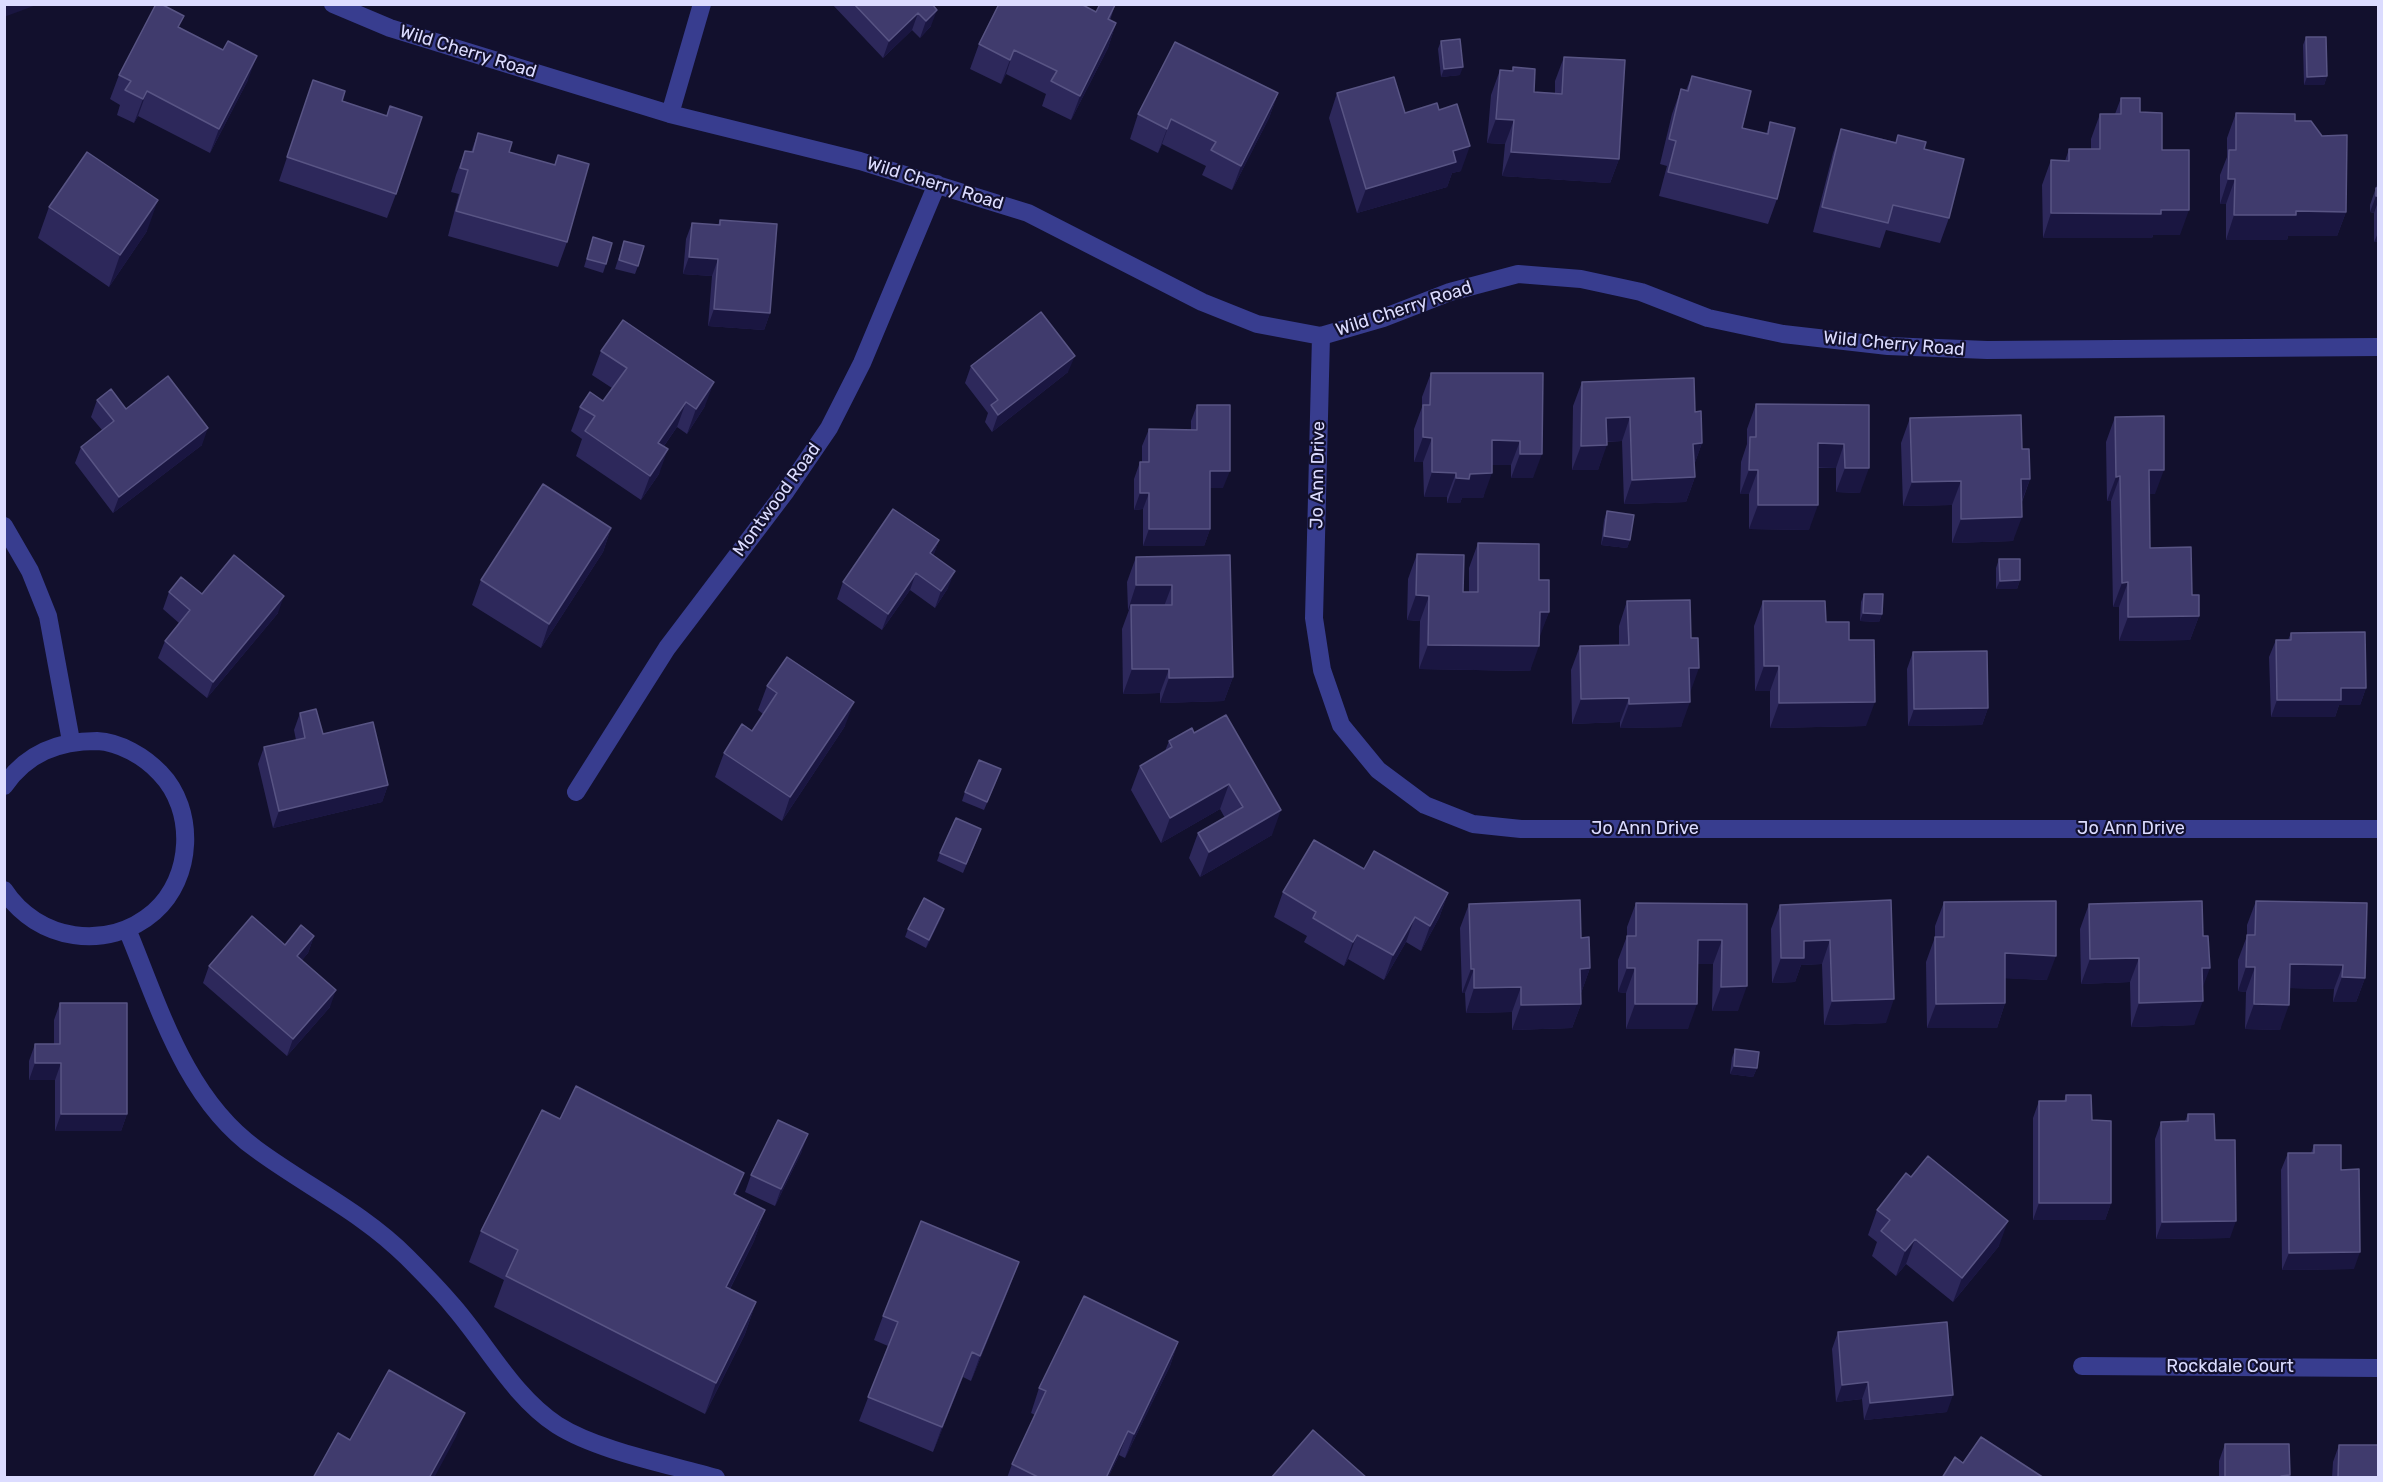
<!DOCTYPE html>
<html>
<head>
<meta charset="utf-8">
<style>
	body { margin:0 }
	#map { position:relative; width:2383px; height:1482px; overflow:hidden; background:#12102d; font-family:Rubik,sans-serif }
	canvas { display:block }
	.frame { position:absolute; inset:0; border:6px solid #dcdcff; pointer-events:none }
</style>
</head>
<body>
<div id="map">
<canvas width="2383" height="1482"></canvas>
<div class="frame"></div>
</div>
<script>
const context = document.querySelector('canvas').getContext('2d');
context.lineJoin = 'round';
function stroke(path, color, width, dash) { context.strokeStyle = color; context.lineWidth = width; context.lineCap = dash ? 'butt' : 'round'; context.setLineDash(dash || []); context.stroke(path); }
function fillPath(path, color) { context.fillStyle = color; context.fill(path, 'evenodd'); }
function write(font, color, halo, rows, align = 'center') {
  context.font = font + ' Rubik,sans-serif'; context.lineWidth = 4.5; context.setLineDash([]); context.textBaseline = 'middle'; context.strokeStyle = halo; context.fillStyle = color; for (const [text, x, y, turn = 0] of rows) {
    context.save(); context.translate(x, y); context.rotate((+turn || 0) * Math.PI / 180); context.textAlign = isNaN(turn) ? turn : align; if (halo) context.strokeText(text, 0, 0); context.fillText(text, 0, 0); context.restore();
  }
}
stroke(new Path2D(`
	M333 4 390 28 670 114 860 161 1028 213 1202 302 1257 324 1321 336 1383 318 1450 292 1518 274 1581 279 1641 292 1708 318 1783 334 1888 346 1987 350 2378 347
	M670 114 702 4
	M1321 336 1314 618 1322 670 1341 725 1378 770 1425 805 1473 824 1521 829H2378
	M4 526 30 571 48 616 71 741
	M4 786C27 753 58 741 97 741 120 742 145 757 160 773 196 810 193 878 154 912 108 952 37 941 4 890
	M576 792 667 648 786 491 829 428 862 363 937 184
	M127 929C159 1006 185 1098 256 1149 306 1186 362 1212 407 1257 422 1272 439 1289 453 1306 487 1345 513 1396 557 1425 598 1451 668 1464 716 1478
	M2082 1366 2378 1368`), '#383d8f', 18);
fillPath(new Path2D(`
	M832 4H932L931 26 920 38 912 30 883 58Z
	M1115 5 1110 20 1116 23 1108 48 1071 120 1042 106 1046 94 1006 74 1001 84 970 69 979 44 1096 12Z
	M180 27 248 80 210 153 138 116 134 123 117 115 120 105 110 99 119 75Z
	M2306 37 2327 76 2324 85H2304L2303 45Z
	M1441 41 1460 75 1441 77 1438 49Z
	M1564 57 1619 159 1610 183 1502 176 1505 144 1487 143 1491 95 1500 70 1512 71 1513 67 1534 92 1555 93V81Z
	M1692 76 1742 128 1766 134 1770 122 1777 199 1768 224 1659 196 1667 166 1660 164 1672 114 1681 89 1686 90Z
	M313 80 342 101 386 116 390 106 396 194 387 218 279 181Z
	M1278 93 1269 118 1232 190 1202 175 1206 166 1162 144 1158 153 1130 139 1138 114Z
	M1337 93 1405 113 1439 110 1461 171 1452 173 1447 187 1357 213 1329 118Z
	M2121 98 2140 112 2162 150 2180 235H2153L2152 238H2043L2042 185 2051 160 2065 161 2069 149H2091V139L2100 114H2115Z
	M2236 113 2295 121 2346 212 2337 236H2288L2287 240H2226V204H2220V175L2227 157V138Z
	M1841 129 1896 142 1898 135 1924 149 1949 218 1940 243 1886 230 1880 248 1813 232 1833 153Z
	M478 133 509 152 554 165 558 155 567 242 558 267 448 236 459 194 451 192 456 175 465 151 471 152Z
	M2379 179V242H2374V213L2370 212V205Z
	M49 207 147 231 109 287 38 238Z
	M720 220 770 313 764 330 708 326 712 276 683 274 686 239 692 223 718 225Z
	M593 237 606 264 603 273 584 267Z
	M624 241 638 266 635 274 615 269Z
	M601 351 705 406 687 434 677 427 664 446 659 474 641 500 576 456 582 439 571 431 580 407 603 401 612 388 592 375Z
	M971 366 1068 372 992 432 985 422 988 413 965 383Z
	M1431 373H1543L1533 478H1511V465H1492L1483 498H1462L1460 503H1447V497H1424L1423 462H1414V429L1422 407V397Z
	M1582 382 1695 412 1702 443 1694 465 1695 477 1686 502 1624 504 1622 441 1607 442 1598 470H1572L1573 406Z
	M97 400 126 409 202 445 113 513 75 463 81 447 102 430 91 417Z
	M1756 404 1869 405 1860 493 1836 492V468H1818L1809 530 1749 529V494H1740L1741 462 1747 444V429Z
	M1197 405 1223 488H1210V529L1204 546H1143V509L1134 510V479L1140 462H1142V446L1149 429 1191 430V421Z
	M2115 417 2155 494H2150V548L2192 595 2199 616 2190 640 2119 641V607H2113L2111 501H2107L2106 442Z
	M1910 418 2022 449 2030 479 2022 502 2013 541 1952 543V505L1903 506 1901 443Z
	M1607 511 1630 540 1627 548 1601 545 1604 520Z
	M611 528 603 552 541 648 472 605 481 580Z
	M939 540 933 556 948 588 935 608 910 590 882 630 837 599 843 582Z
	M1478 543 1539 580 1549 612 1539 636 1530 671 1419 669 1420 621 1407 620 1408 579 1417 554 1463 592H1469V568Z
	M1230 555 1233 677 1224 701 1160 703V693L1123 694 1122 629 1129 610H1128L1127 582 1136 557Z
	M1999 559 2020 580 2017 589H1996V568Z
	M169 592 202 594 278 613 207 698 158 658 165 641 179 623 163 609Z
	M1864 594 1882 614 1879 622 1860 621 1861 602Z
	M1627 601 1690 693 1681 727 1620 728V722L1572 724 1571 670 1580 646 1619 645V626Z
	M1763 601 1826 622 1849 640 1866 726 1770 728V691H1755L1754 626Z
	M2291 633 2366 688 2360 705H2339L2335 717H2271L2269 657 2276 640H2288Z
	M1913 652 1988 708 1982 725 1908 726 1907 669Z
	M767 686 845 726 782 821 715 777 724 753 752 731 763 714 758 710Z
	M300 713 323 734 388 785 382 802 273 828 258 764 264 747 296 740 294 730Z
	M1194 733 1272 835 1200 877 1189 858 1198 833 1225 818 1220 809 1161 843 1131 790 1140 766 1165 751 1169 741Z
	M998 777 984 810 962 801 965 792Z
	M978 837 963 873 937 861 940 853Z
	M1364 869 1448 893 1439 918 1421 951 1406 942 1384 980 1348 959 1344 966 1304 942 1307 936 1274 917 1283 892Z
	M1891 900 1886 1023 1824 1025 1822 964 1801 965 1795 982 1772 983 1771 929 1780 905Z
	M2256 901 2365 978 2356 1002H2333L2334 989 2290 988 2280 1030 2245 1029 2246 992 2238 991V960L2247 936V925Z
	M1944 902 2047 980 2005 978V1003L1997 1028H1927L1926 962 1935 937V926Z
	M1636 903 1747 904 1738 1011H1712L1713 964H1697L1688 1029H1626V993L1618 992V960L1627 936V927Z
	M1469 904 1581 938 1590 968 1581 993V1004L1572 1028 1512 1030V1012L1466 1013 1465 993H1462L1460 928Z
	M2089 904 2203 987 2194 1025 2131 1027 2130 982 2081 984 2080 929Z
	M944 909 941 918 926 948 905 937 908 929Z
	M314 936 308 953 302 960 330 1007 287 1056 203 983 209 966Z
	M60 1003 127 1114 121 1131H55V1080H29V1061L35 1044H54V1020Z
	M1735 1049 1757 1068 1753 1077 1730 1074 1732 1058Z
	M2066 1095 2092 1120 2111 1203 2105 1220H2033V1118L2039 1101H2064Z
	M2188 1114 2215 1140 2230 1238 2156 1239 2155 1139 2161 1122 2185 1121Z
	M560 1119 736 1195 765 1210 754 1241 730 1289 756 1302 745 1334 705 1414 494 1307 504 1280 469 1262 481 1231Z
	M2314 1145 2341 1170 2354 1269 2282 1270 2281 1170 2288 1153H2311Z
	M802 1151 775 1206 745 1192 751 1175Z
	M1911 1177 1999 1246 1953 1302 1906 1264 1896 1276 1872 1256 1877 1242 1868 1235 1877 1210Z
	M1010 1286 971 1381 963 1377 933 1452 859 1421 888 1346 874 1340 883 1316Z
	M1838 1332 1947 1412 1864 1420 1862 1399 1836 1402 1832 1349Z
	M1178 1342 1170 1366 1125 1458 1119 1455 1108 1478H1007L1012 1464 1035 1415 1031 1413 1039 1388Z
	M2225 1444 2290 1475 2289 1478H2219V1461Z
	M2339 1445 2379 1478H2332L2333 1462Z`), '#2d285b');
fillPath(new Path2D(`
	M4 4H39L4 17Z
	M937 10 931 26 920 38 926 21Z
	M918 13 912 30 883 58 889 41Z
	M1116 23 1108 48 1071 120 1080 96Z
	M1014 50 1006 74 1001 84 1010 60Z
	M257 56 248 80 210 153 219 129Z
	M1463 67 1460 75 1441 77 1444 69Z
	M2327 76 2324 85H2304L2307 77Z
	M147 91 138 116 134 123 143 99Z
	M1278 93 1269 118 1232 190 1241 166Z
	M1171 119 1162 144 1158 153 1167 129Z
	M1496 119 1514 120 1505 144 1487 143Z
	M1470 146 1461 171 1452 173 1447 187 1357 213 1366 189 1453 151Z
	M1511 152 1619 159 1610 183 1502 176Z
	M2228 179H2235L2226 204H2220Z
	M2376 196H2379V199L2374 213 2370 212Z
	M158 200 147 231 109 287 120 255Z
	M2161 210H2189L2180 235H2153L2152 238H2043L2051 213Z
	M2296 211 2346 212 2337 236H2288L2287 240H2226L2234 215Z
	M2379 231V242H2374Z
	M689 257 718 259 712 276 683 274Z
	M714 309 770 313 764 330 708 326Z
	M1075 356 1068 372 992 432 998 415Z
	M714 382 705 406 687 434 696 409Z
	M686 402 677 427 649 467 658 443Z
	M1630 417 1622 441 1597 442 1606 418Z
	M208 428 202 445 113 513 119 497Z
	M1423 437 1432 438 1423 462H1414Z
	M1492 440 1520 441 1511 465H1483Z
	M1702 443 1693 468V444Z
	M1818 443 1844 444 1836 468 1809 467Z
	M1607 445 1598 470H1572L1581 446Z
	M668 449 659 474 641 500 650 476Z
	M1520 454H1542L1533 478H1511Z
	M1845 468H1869L1860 493 1836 492Z
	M1749 470H1758L1749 494H1740Z
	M2149 470H2164L2155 494H2141Z
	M1210 471H1230L1223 488H1204Z
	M1432 472 1456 473 1447 497H1424Z
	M1492 473 1483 498H1462L1460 503H1447L1456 478 1470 474Z
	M2120 476 2111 501H2107L2116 477Z
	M1695 477 1686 502 1624 504 1632 480Z
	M2021 479H2030L2021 503Z
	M1961 481 1952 505 1903 506 1912 482Z
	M1140 493H1149L1143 509 1134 510Z
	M1758 505H1818L1809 530 1749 529Z
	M2022 517 2013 541 1952 543 1961 519Z
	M611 528 603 552 541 648 549 624Z
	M1149 529H1210L1204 546H1143Z
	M1604 536 1630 540 1627 548 1601 545Z
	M939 540 933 557 930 553Z
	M955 571 948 588 935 608 941 591Z
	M916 573 910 590 882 630 888 614Z
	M2020 580 2017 589H1996L2000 581Z
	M2128 582 2119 607H2113L2122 583Z
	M1136 585H1172L1163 609 1131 605 1129 610H1128Z
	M1416 595 1429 596 1420 621 1407 620Z
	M284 596 278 613 207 698 213 682Z
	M1540 612H1549L1540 636H1531Z
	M1863 613 1882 614 1879 622 1860 621Z
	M2199 616 2190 640 2119 641 2128 617Z
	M1428 645 1539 646 1530 671 1419 669Z
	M1764 666H1779L1770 691H1755Z
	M1689 668H1699L1690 693H1680Z
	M1132 669H1169L1160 693 1123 694Z
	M1233 677 1224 701 1160 703 1169 678Z
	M2341 688H2366L2360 705H2339L2335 717H2271L2277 700Z
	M1629 698 1620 722 1572 724 1581 699Z
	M854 702 845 726 782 821 790 797Z
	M1690 702 1681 727 1620 728 1629 704Z
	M1875 702 1866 726 1770 728 1779 703Z
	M1988 708 1982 725 1908 726 1914 709Z
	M1229 784 1220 809 1161 843 1170 818Z
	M388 785 382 802 273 828 279 811Z
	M1281 810 1272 835 1200 877 1209 852Z
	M1448 893 1439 918 1421 951 1430 926Z
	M944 909 941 918 926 948 929 940Z
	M1415 917 1406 942 1384 980 1393 955Z
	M1357 935 1348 959 1344 966 1353 942Z
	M314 936 308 953 291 973 297 956Z
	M1698 940H1722L1713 964H1689Z
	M1830 940 1822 964 1801 965 1795 982 1772 983 1781 958 1804 941Z
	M2005 953 2056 956 2047 980 1996 978Z
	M2139 958 2130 982 2081 984 2090 959Z
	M2290 964 2343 965 2334 989 2281 988Z
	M2246 967H2255L2246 992 2238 991Z
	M1590 968 1581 993 1580 969Z
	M1627 968H1635L1626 993 1618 992Z
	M2202 968H2210L2201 992Z
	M1471 969H1474L1465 993H1462Z
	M2342 977 2365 978 2356 1002H2333Z
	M1747 986 1738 1011H1712L1721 987Z
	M1521 987 1512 1012 1466 1013 1474 988Z
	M336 990 330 1007 287 1056 293 1039Z
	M1894 999 1886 1023 1824 1025 1832 1001Z
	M2203 1001 2194 1025 2131 1027 2139 1003Z
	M2005 1003 1997 1028H1927L1936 1004Z
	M1581 1004 1572 1028 1512 1030 1521 1005Z
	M1635 1004H1697L1688 1029H1626Z
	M2254 1004 2289 1005 2280 1030 2245 1029Z
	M35 1063H61L55 1080H29Z
	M1734 1066 1757 1068 1753 1077 1730 1074Z
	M61 1114H127L121 1131H55Z
	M808 1134 802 1151 775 1206 781 1189Z
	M744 1173 733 1204 734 1194Z
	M2039 1203H2111L2105 1220H2033Z
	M765 1210 754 1241 715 1318 726 1287Z
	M2008 1221 1999 1246 1953 1302 1962 1278Z
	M2236 1221 2230 1238 2156 1239 2162 1222Z
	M1915 1239 1906 1264 1896 1276 1905 1251Z
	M2360 1252 2354 1269 2282 1270 2289 1253Z
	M1019 1262 1010 1286 971 1381 980 1356Z
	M756 1302 745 1334 705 1414 716 1383Z
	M1178 1342 1170 1366 1125 1458 1134 1434Z
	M972 1352 963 1377 933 1452 942 1427Z
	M1868 1382 1862 1399 1836 1402 1842 1385Z
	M1953 1395 1947 1412 1864 1420 1870 1403Z
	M465 1413 456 1437 434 1478H429Z
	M1128 1431 1119 1455 1108 1478H1106Z
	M2290 1475 2289 1478H2280L2281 1476Z`), '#1a1641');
const building = new Path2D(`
	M156 4H161L184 16 178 27 223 50 228 41 257 56 219 129 147 91 143 99 125 90 131 81 119 75Z
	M854 4H932L937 10 926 21 918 13 889 41Z
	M999 4H1081L1096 12 1100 4 1115 5 1108 19 1116 23 1080 96 1051 81 1057 71 1014 50 1010 60 979 44Z
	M2306 37H2326L2327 76 2307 77Z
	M1460 39 1463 67 1444 69 1441 41Z
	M1175 42 1278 93 1241 166 1211 150 1216 142 1171 119 1167 129 1138 114Z
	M1564 57 1625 60 1619 159 1511 152 1514 120 1496 119 1500 70 1513 71V67L1535 69 1534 92 1562 94Z
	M1692 76 1751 91 1742 128 1768 134 1770 122 1795 128 1777 199 1668 172 1676 141 1669 139 1681 89 1688 91Z
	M1394 77 1405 113 1437 103 1439 110 1457 104 1470 146 1453 151 1456 162 1366 189 1337 93Z
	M313 80 345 91 342 101 387 116 390 106 422 117 396 194 287 157Z
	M2121 98H2140V112L2162 113V150H2189V210H2161V214L2051 213V160L2069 161V149H2100V114H2121Z
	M2236 113 2295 114V121H2311L2322 136 2347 135 2346 212 2296 211V215H2234L2235 179H2228L2229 150H2236Z
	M1841 129 1896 143 1898 135 1926 142 1924 149 1964 159 1949 218 1893 205 1888 223 1822 207Z
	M478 133 512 142 509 152 555 165 558 155 589 164 567 242 456 211 468 170 460 168 465 151 473 152Z
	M87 152 158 200 120 255 49 207Z
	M2376 188H2379V196H2376Z
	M720 220 777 224 770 313 714 309 718 259 689 257 692 223 720 225Z
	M593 237 612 243 606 264 587 259Z
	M624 241 644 246 638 266 619 260Z
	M1041 312 1075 356 998 415 991 405 998 400 971 366Z
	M623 320 714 382 696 409 686 402 658 443 668 449 650 476 585 431 595 416 580 407 590 392 603 401 627 368 601 351Z
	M1431 373H1543L1542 454H1520V441L1492 440V473L1470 474 1469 479 1456 478V473L1432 472V438L1423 437V405H1430Z
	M168 376 208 428 119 497 81 447 114 421 97 400 111 389 126 409Z
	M1694 378 1695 412 1701 411 1702 443 1693 444 1695 477 1632 480 1630 417 1606 418 1607 445 1581 446 1582 382Z
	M1756 404 1869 405V468H1845L1844 444 1818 443V505H1758V470H1749L1750 437H1756Z
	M1197 405H1230V471H1210V529H1149V493H1140V462H1149V429L1197 430Z
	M2021 415 2022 449H2029L2030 479H2021L2022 517 1961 519V481L1912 482 1910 418Z
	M2164 416V470H2149L2150 548 2191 547 2192 595H2199V616L2128 617V582L2122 583 2120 476 2116 477 2115 417Z
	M543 484 611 528 549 624 481 580Z
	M893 509 939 540 930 553 955 571 941 591 916 573 888 614 843 582Z
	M1607 511 1634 515 1630 540 1604 536Z
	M1478 543 1539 544V580H1549V612H1540L1539 646 1428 645 1429 596 1416 595 1417 554 1464 555 1463 592H1478Z
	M234 555 284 596 213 682 165 641 190 610 169 592 181 577 202 594Z
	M1230 555 1233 677 1169 678V669H1132L1131 605H1172V585H1136V557Z
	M1999 559H2020V580L2000 581Z
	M1864 594H1883L1882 614 1863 613Z
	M1690 600 1691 638H1698L1699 668H1689L1690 702 1629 704V698L1581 699 1580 646 1629 645 1627 601Z
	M1763 601H1825L1826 622H1849V640H1874L1875 702 1779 703V666H1764Z
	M2365 632 2366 688H2341V700H2277L2276 640H2291V633Z
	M1987 651 1988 708 1914 709 1913 652Z
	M787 657 854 702 790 797 724 753 742 724 752 731 777 693 767 686Z
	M316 709 323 734 373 722 388 785 279 811 264 747 305 738 300 713Z
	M1226 715 1281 810 1209 852 1198 833 1243 807 1229 784 1170 818 1140 766 1172 747 1169 741 1192 728 1194 733Z
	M979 760 1001 769 987 802 965 792Z
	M956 818 981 829 966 864 940 853Z
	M1314 840 1364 869 1374 851 1448 893 1430 926 1415 917 1393 955 1357 935 1353 942 1313 918 1316 912 1283 892Z
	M924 898 944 909 929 940 908 929Z
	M1580 900 1581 938 1589 937 1590 968 1580 969 1581 1004 1521 1005V987L1474 988V969H1471L1469 904Z
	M1891 900 1894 999 1832 1001 1830 940 1804 941V958H1781L1780 905Z
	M2056 901V956L2005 953V1003L1936 1004 1935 937H1944V902Z
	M2202 901 2203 936H2208L2210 968H2202L2203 1001 2139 1003V958L2090 959 2089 904Z
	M2256 901 2367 903 2365 978 2342 977 2343 965 2290 964 2289 1005 2254 1004 2255 967H2246L2247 935H2255Z
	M1636 903 1747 904V986L1721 987 1722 940H1698L1697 1004H1635V968H1627V936H1636Z
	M252 916 285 945 301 925 314 936 297 956 336 990 293 1039 209 966Z
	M60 1003H127V1114H61V1063H35V1044H60Z
	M1735 1049 1759 1052 1757 1068 1734 1066Z
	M576 1086 744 1173 734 1194 765 1210 726 1287 756 1302 716 1383 506 1276 518 1250 481 1231 542 1110 560 1119Z
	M2066 1095H2091L2092 1120 2111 1121V1203H2039V1101H2066Z
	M2188 1114H2214L2215 1140H2235L2236 1221 2162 1222 2161 1122 2188 1121Z
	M778 1120 808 1134 781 1189 751 1175Z
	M2314 1145H2341V1170L2359 1169 2360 1252 2289 1253 2288 1153H2314Z
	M1928 1156 2008 1221 1962 1278 1915 1239 1905 1251 1881 1231 1890 1220 1877 1210 1906 1173 1911 1177Z
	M921 1221 1019 1262 980 1356 972 1352 942 1427 868 1397 898 1322 883 1316Z
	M1084 1296 1178 1342 1134 1434 1128 1431 1106 1478H1040L1012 1464 1046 1391 1039 1388Z
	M1947 1322 1953 1395 1870 1403 1868 1382 1842 1385 1838 1332Z
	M389 1370 465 1413 429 1478H313L338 1433 350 1440Z
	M1313 1430 1367 1478H1271Z
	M1981 1437 2044 1478H1942L1955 1457 1963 1463Z
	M2225 1444H2289L2290 1475 2281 1476V1478H2225Z
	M2339 1445H2379V1478L2338 1477Z`);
fillPath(building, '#403b6d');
stroke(building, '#585484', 1.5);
write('18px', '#dcdcff', '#12102d', [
	["Wild Cherry Road",468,52,17],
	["Wild Cherry Road",935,184,17],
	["Wild Cherry Road",1404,309,-18],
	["Wild Cherry Road",1894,344,5],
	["Jo Ann Drive",1318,475,-89],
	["Montwood Road",777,500,-54],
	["Jo Ann Drive",1645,829],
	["Jo Ann Drive",2131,829],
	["Rockdale Court",2230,1367]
]);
</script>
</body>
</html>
